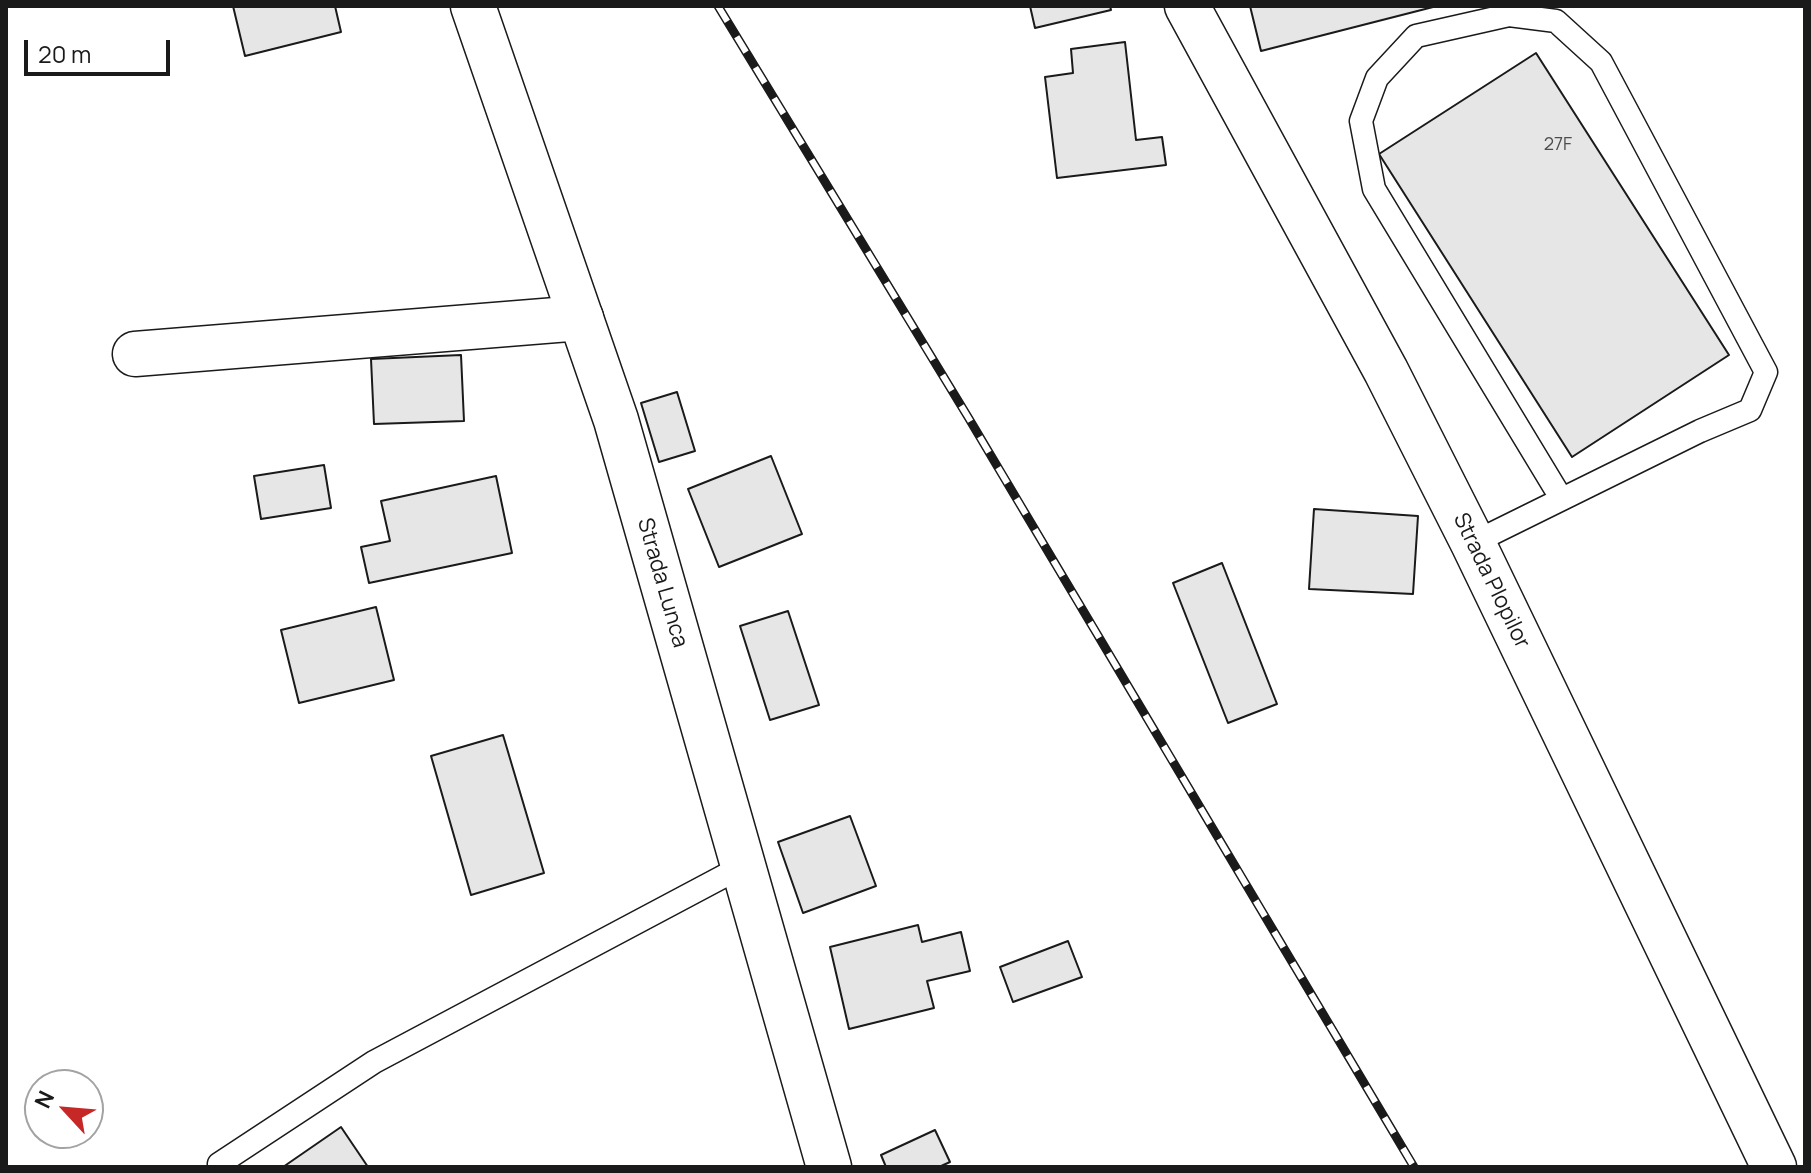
<!DOCTYPE html>
<html>
<head>
<meta charset="utf-8">
<style>
	body { margin:0 }
	#map { position:relative; width:1811px; height:1173px; overflow:hidden; background:#fff; font-family:Manrope,sans-serif }
	canvas { display:block }
	.frame { position:absolute; inset:0; border:8px solid #1a1a1a; pointer-events:none }
	.north { position:absolute; left:24px; top:1069px; width:80px; height:80px; box-sizing:border-box; background:#fff; border:2px solid #a3a3a3; border-radius:50%; rotate:296deg; font-size:22px; font-weight:700; line-height:32px; text-align:center; color:#1a1a1a }
	.north::after { content:''; display:block; margin:auto; width:28px; height:36px; background:#c62828; clip-path:polygon(50% 0,100% 100%,50% 72%,0 100%) }
	.scale { position:absolute; left:24px; top:40px; width:146px; height:36px; box-sizing:border-box; border:4px solid #1a1a1a; border-top:0; padding-left:10px; font-size:24px; line-height:28px; white-space:nowrap; color:#1a1a1a; -webkit-text-stroke:6px #fff; paint-order:stroke }
</style>
</head>
<body>
<div id="map">
<canvas width="1811" height="1173"></canvas>
<div class="frame"></div>
<div class="north">N</div>
<div class="scale">20 m</div>
</div>
<script>
const context = document.querySelector('canvas').getContext('2d');
context.lineJoin = 'round';
function fillPath(path, color) { context.fillStyle = color; context.fill(path, 'evenodd'); }
function stroke(path, color, width, dash) { context.strokeStyle = color; context.lineWidth = width; context.lineCap = dash ? 'butt' : 'round'; context.setLineDash(dash || []); context.stroke(path); }
function write(font, color, halo, rows, align = 'center') {
  context.font = font + ' Manrope,sans-serif'; context.lineWidth = 6; context.setLineDash([]); context.textBaseline = 'middle'; context.strokeStyle = halo; context.fillStyle = color; for (const [text, x, y, turn = 0] of rows) {
    context.save(); context.translate(x, y); context.rotate((+turn || 0) * Math.PI / 180); context.textAlign = isNaN(turn) ? turn : align; if (halo) context.strokeText(text, 0, 0); context.fillText(text, 0, 0); context.restore();
  }
}
const building = new Path2D(`
	M233 6H335L341 32 245 56Z
	M1030 6H1110L1111 10 1035 28Z
	M1250 6H1437L1261 51Z
	M1125 42 1136 140 1162 137 1166 165 1057 178 1045 77 1073 73 1071 49Z
	M1536 53 1729 355 1572 457 1379 154Z
	M461 355 464 421 374 424 371 359Z
	M677 392 695 451 659 462 641 403Z
	M771 456 802 534 719 567 688 489Z
	M324 465 331 508 261 519 254 476Z
	M496 476 512 553 369 583 361 547 390 541 381 501Z
	M1314 509 1418 516 1413 594 1309 589Z
	M1222 563 1277 704 1228 723 1173 583Z
	M376 607 394 680 299 703 281 630Z
	M788 611 819 705 770 720 740 626Z
	M503 735 544 873 471 895 431 756Z
	M850 816 876 886 803 913 778 842Z
	M918 925 922 942 961 932 970 971 927 981 934 1008 849 1029 830 947Z
	M1068 941 1082 977 1013 1002 1000 967Z
	M341 1127 368 1167H283Z
	M935 1130 950 1162 939 1167H886L881 1155Z`);
fillPath(building, '#e6e6e6');
stroke(building, '#1a1a1a', 2);
const lane = new Path2D(`
	M1473 543 1700 431 1750 410 1766 372 1601 62 1556 21 1509 15 1416 36 1377 78 1361 121 1374 189 1561 498
	M219 1164 374 1062 743 866`);
const street = new Path2D(`
	M1187 6 1386 371 1473 543 1774 1167
	M135 354 581 318`);
const primary = new Path2D(`
	M473 6 616 420 829 1167`);
stroke(lane, '#1a1a1a', 25);
stroke(street, '#1a1a1a', 47);
stroke(primary, '#1a1a1a', 47);
stroke(lane, '#fff', 22);
stroke(street, '#fff', 44);
stroke(primary, '#fff', 44);
const rail = new Path2D(`
	M718 6 968 417 1414 1167`);
stroke(rail, '#1a1a1a', 9);
stroke(rail, '#fff', 6, [18]);
write('18px', '#4d4d4d', null, [
	["27F",1558,145]
]);
write('22px', '#1a1a1a', '#fff', [
	["Strada Plopilor",1491,581,64],
	["Strada Lunca",662,583,74]
]);
</script>
</body>
</html>
